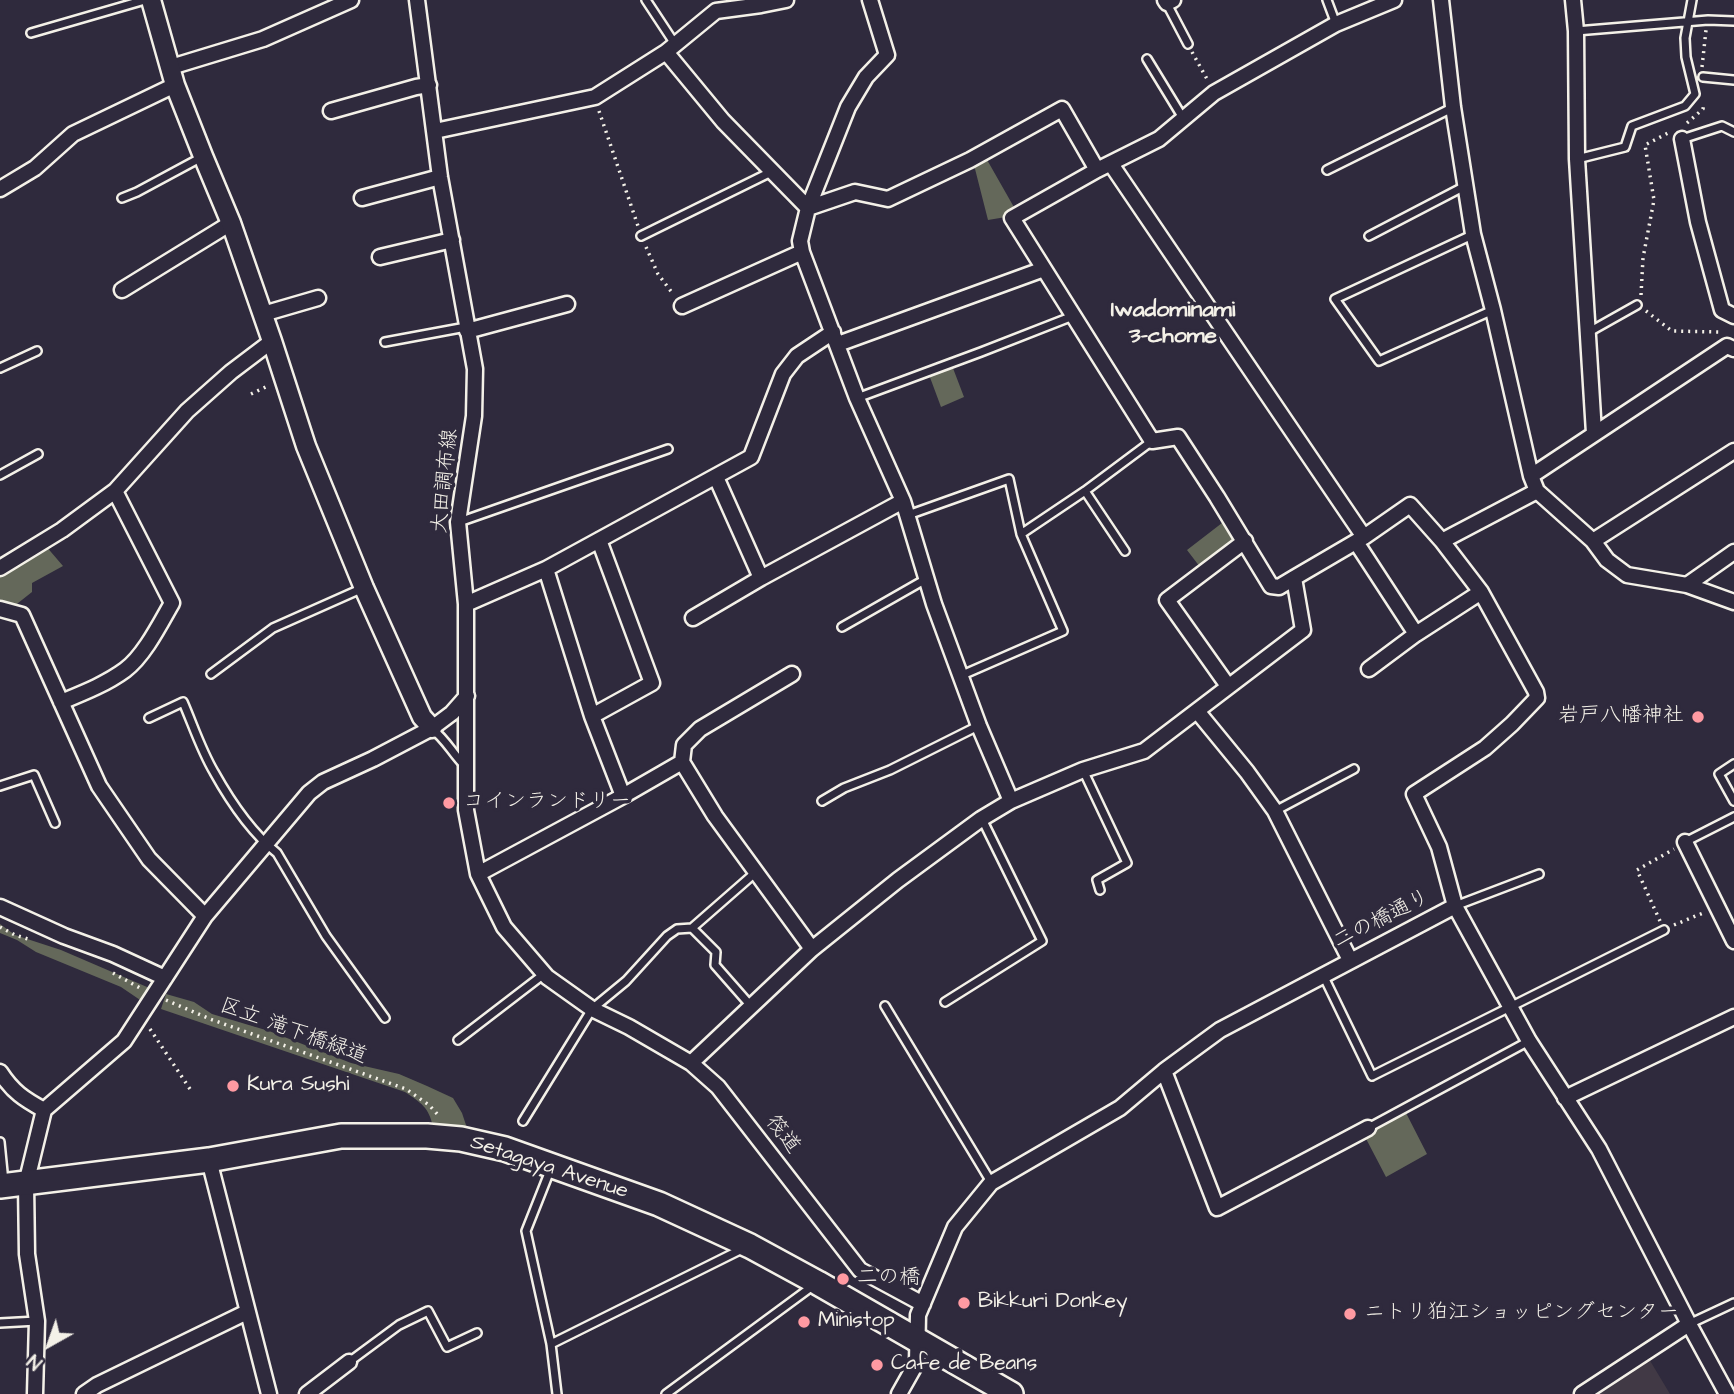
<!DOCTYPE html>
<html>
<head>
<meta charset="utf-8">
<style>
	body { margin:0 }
	#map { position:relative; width:1734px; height:1394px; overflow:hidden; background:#2f2a3d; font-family:"Architects Daughter",sans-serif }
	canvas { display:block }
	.north { position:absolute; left:14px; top:1310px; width:70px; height:70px; -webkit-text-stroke:5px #2f2a3d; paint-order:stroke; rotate:220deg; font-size:19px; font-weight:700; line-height:28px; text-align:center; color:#f4f1e8 }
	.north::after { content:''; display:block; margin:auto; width:24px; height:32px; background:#f4f1e8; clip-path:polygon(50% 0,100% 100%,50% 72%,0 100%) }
</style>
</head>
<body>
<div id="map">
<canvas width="1734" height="1394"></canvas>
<div class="north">N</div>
</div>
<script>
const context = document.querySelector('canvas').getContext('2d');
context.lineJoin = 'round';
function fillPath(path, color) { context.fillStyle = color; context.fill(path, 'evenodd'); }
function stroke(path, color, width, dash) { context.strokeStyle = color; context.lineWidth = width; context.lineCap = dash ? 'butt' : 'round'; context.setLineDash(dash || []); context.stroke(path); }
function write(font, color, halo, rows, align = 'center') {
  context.font = font + ' "Architects Daughter","Klee One",sans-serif'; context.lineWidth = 7; context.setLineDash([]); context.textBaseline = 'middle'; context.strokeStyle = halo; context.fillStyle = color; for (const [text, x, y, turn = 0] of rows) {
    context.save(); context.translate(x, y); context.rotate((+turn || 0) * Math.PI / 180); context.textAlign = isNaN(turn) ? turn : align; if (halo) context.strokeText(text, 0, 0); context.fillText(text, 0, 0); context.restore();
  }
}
fillPath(new Path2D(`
	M1649 1359 1670 1394H1592Z`), '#413945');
fillPath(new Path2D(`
	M986 158 1015 209 1006 217 988 220 974 165Z
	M951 363 964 397 941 407 928 372Z
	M1222 523 1235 542 1200 567 1187 550Z
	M45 545 63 566 32 583V592L8 611 0 609V572Z
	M0 924 15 935 61 950 154 990 146 1004 121 987 36 952 17 940 0 933Z
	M166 994 194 1002 212 1014 269 1031 351 1063 399 1074 427 1086 453 1098 462 1113 468 1131 433 1127C429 1107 421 1103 405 1092L161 1009Z
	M1404 1109 1427 1154 1386 1177 1362 1131Z`), '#64685a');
const service = new Path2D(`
	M646 0 675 44
	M1327 0 1336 24
	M1167 4 1188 44
	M1576 31 1708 20 1734 21
	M31 33 145 0
	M1147 59 1183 118
	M1703 77 1734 80
	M1682 139 1722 126 1734 132
	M1577 159 1625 147 1632 126 1685 106 1695 94 1686 57 1685 38 1692 0
	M1327 170 1452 108
	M122 198 137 192 202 157
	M1472 235 1335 299 1379 361 1493 310
	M641 236 771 172
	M1369 236 1465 186
	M1589 332 1637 305
	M385 342 466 327
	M0 368 37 351
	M857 398 981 352 1073 316
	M0 475 38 454
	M1085 491 1125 551
	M908 515 1009 479 1021 534 1063 631 960 676
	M459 522 668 449
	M1021 534 1085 491 1152 441
	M842 627 926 579
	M211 674 273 628 363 588
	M149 718 183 702C193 725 201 750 214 772 229 799 252 833 277 853L326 936 385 1018
	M432 729C446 739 453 755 466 767
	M1734 764 1719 774 1734 801
	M1083 770 1127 863 1097 880 1100 890
	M0 786 34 775 55 823
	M822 801 844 788 890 770 978 726
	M1275 811 1354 769
	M1685 842 1734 817
	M1455 906 1539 874
	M1323 975 1372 1076 1664 930
	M945 1002 1042 941 982 819
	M751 1006 715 965 716 952 692 928 756 872
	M885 1006 991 1182
	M458 1040 544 974
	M523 1121 592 1009 626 981 667 936 677 929 692 928
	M1368 1128 1529 1041
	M0 1142 4 1182
	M551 1168 526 1231 551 1344 557 1394
	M0 1323 37 1321
	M1689 1324 1734 1303
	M551 1344 742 1249
	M349 1362 399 1325 428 1311 447 1347 477 1333
	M666 1394 814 1285`);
const minor = new Path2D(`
	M417 0 440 177 475 369 474 416 458 522 466 604V810L478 874 504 927 547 977 592 1009 629 1027 691 1063 718 1087 860 1270 923 1304
	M870 0 887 55 866 77 848 107 808 208 800 241 802 252 857 398 903 501 934 604 979 726 1011 801
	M1165 0 1167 3 1173 0
	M1394 0 1336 24 1214 93 1159 139 1097 170 1012 218 1152 441 1178 437 1217 497 1271 586 1279 587 1294 578 1364 537 1410 505 1442 541 1481 592 1536 692 1537 698 1512 724 1485 748 1414 794 1439 847 1455 906 1529 1041 1599 1149 1689 1324 1727 1394
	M1441 0 1453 107 1473 234 1493 310 1531 476 1537 491
	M1573 0 1576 31 1577 159 1594 433
	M666 52 723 121 808 208 855 192 888 199 970 160 1062 109 1097 170
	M171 67 263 39 351 0
	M331 111 416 87 429 85
	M435 131 595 97 666 52 716 11 761 5 786 0
	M1682 139 1698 222 1722 310 1734 316
	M1111 164 1364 537
	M0 189 35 168 73 134 175 85
	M362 198 440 177
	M380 257 452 240
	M122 290 231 223
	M682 306 802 252
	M263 314 318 298
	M467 331 567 304
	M838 344 1044 269
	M1531 476 1727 346 1734 349
	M716 477 761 578
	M1442 541 1537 491 1593 541 1607 560 1627 575 1687 585 1734 602
	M1593 541 1734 451
	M1356 542 1416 634
	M0 568 62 530 115 491 187 411 231 372 272 341
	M546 569 592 716 623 796
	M1687 585 1734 552
	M466 604 546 569 751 457 783 374 797 356 833 332
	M0 609 22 615 99 786 149 859 205 916
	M693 618 761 578 903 501
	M1369 669 1416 634 1481 592
	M792 674 700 729 684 745 682 762 715 816 812 949
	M1228 686 1167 600 1245 541
	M61 702C83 693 106 684 125 670 144 656 160 624 172 603L115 491
	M1197 711 1247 772 1275 811 1350 960
	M592 716 652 683 599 540
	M1685 842 1734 941
	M478 874 623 796 682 762
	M0 907 64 936 113 954 165 978
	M691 1063 812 949 898 880 981 819 1011 801 1083 770 1144 751 1303 630 1294 578
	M1164 1071 1217 1208 1368 1128
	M0 1072C13 1092 24 1099 44 1110
	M1565 1098 1734 1017
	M209 1160 269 1394
	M35 1394 37 1321 27 1254 26 1184 44 1110 124 1041 205 916 309 793 323 782 373 759 432 728 452 713 467 696
	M84 1394 97 1385 247 1312
	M307 1394 349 1362
	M899 1394 917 1362 918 1315 955 1227 991 1183 1120 1108 1164 1071 1220 1030 1455 906
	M1582 1394 1689 1324`);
const tertiary = new Path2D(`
	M151 0 175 85 203 156 231 223 272 341 306 446 364 588 422 717 432 728`);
const primary = new Path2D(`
	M0 1186 209 1160 341 1136H427L461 1139 505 1149 659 1204 750 1246 818 1283 1011 1394`);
stroke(service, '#f4f1e8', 12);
stroke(minor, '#f4f1e8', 19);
stroke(tertiary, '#f4f1e8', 23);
stroke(primary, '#f4f1e8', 28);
stroke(new Path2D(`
	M1192 52 1207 79
	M1702 67 1706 30
	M599 111 638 226
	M1687 123 1703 109 1704 103
	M646 247 658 274 673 294
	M1641 295 1643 258 1654 200 1645 145 1668 133
	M1646 311 1672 331 1719 332
	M251 394 270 385
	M1660 921 1637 870 1674 849
	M1674 925 1703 913
	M0 927 15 935 31 940
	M113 973 140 988
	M166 1000 210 1019 406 1089 429 1105 440 1117
	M150 1029 192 1092`), '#f4f1e8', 3.5, [2, 5]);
stroke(service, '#2f2a3d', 7);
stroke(minor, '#2f2a3d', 14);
stroke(tertiary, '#2f2a3d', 18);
stroke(primary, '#2f2a3d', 23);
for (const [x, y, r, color] of [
	[1698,717,7,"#ff9aa2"],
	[449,803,7,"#ff9aa2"],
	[233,1086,7,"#ff9aa2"],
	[843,1279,7,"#ff9aa2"],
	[964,1303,7,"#ff9aa2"],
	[1350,1314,7,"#ff9aa2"],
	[804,1322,7,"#ff9aa2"],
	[877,1365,7,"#ff9aa2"]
]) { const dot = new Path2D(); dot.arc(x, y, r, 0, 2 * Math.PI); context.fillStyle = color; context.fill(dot); stroke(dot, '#2f2a3d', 2.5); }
write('21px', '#f4f1e8', '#2f2a3d', [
	["大田調布線",446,481,-84],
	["二の橋通り",1382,920,-27],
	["区立 滝下橋緑道",293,1032,20],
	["筏道",782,1135,52],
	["Setagaya Avenue",549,1168,18]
]);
write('21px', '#f4f1e8', '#2f2a3d', [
	["岩戸八幡神社",1684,717,"right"],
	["コインランドリー",463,803],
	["Kura Sushi",247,1086],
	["二の橋",857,1279],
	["Bikkuri Donkey",978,1303],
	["ニトリ狛江ショッピングセンター",1364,1314],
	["Ministop",818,1322],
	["Cafe de Beans",891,1365]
], 'left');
write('bold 23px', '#f4f1e8', '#2f2a3d', [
	["Iwadominami",1173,311],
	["3-chome",1173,337]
]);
</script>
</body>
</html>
